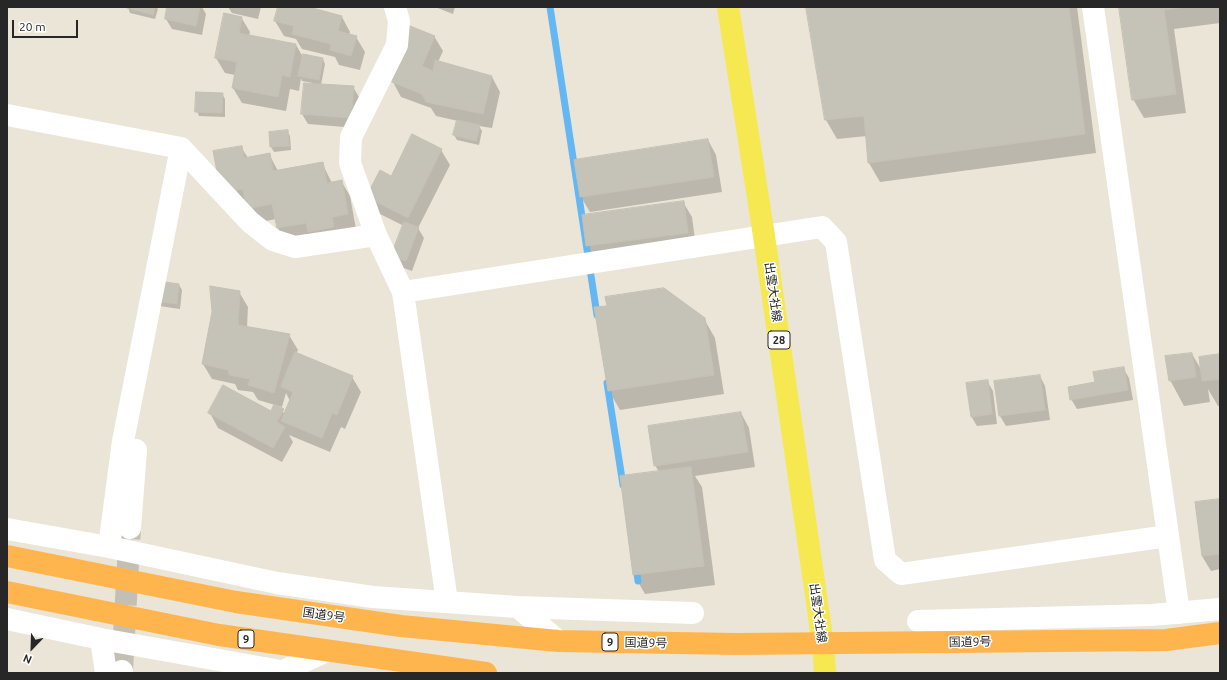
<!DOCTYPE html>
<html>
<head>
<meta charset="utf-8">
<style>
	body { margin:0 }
	#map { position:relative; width:1227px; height:680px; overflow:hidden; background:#ebe5d7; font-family:Ubuntu,sans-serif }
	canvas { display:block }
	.frame { position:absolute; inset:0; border:8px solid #272727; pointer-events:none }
	.north { position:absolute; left:12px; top:628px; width:40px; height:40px; -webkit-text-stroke:3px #fff; paint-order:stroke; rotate:203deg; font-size:11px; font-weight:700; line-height:16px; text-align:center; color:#272727 }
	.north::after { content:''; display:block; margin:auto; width:14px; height:18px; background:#272727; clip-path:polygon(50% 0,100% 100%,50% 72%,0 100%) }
	.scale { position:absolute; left:12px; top:20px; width:66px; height:18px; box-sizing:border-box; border:2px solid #272727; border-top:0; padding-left:5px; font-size:12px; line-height:14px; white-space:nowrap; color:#272727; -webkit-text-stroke:3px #fff; paint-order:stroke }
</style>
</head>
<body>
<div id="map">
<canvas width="1227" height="680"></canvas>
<div class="frame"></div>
<div class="north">N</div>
<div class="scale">20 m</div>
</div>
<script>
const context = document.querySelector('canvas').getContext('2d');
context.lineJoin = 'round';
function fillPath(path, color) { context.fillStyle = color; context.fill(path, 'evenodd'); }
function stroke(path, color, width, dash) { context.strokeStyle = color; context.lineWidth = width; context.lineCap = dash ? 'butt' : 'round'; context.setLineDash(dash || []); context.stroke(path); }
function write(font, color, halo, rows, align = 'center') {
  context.font = font + ' Ubuntu,"Noto Sans JP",sans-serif'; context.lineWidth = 3; context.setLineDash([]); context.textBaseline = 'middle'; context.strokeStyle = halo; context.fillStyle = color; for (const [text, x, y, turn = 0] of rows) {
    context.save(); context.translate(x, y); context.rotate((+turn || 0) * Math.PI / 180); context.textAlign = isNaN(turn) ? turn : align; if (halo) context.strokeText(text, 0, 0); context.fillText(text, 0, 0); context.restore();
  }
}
fillPath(new Path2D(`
	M128 7H156L158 9 155 19 130 13Z
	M168 7H202L206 14 202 35 172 29 166 19Z
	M228 7H261L258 19 232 13Z
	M279 7H313L312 9 342 17 350 32 349 35 356 37 365 52 360 70 339 65 335 57 302 49 296 39 284 36 275 21Z
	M435 7H455L453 14Z
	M807 7H1077L1096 153 880 182 869 163 867 136 837 139 826 120Z
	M1120 7H1220V23L1174 29 1186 113 1144 118 1133 99Z
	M241 17 250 32 249 36 296 45 303 57 323 59 325 64 321 85 353 87 359 97 357 128 308 124 302 114 313 83 302 81 301 78 299 91 290 89 286 111 242 103 233 88 235 75 225 73 216 58Z
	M434 36 443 51 438 62 492 77 500 92 492 128 479 126 482 131 479 145 457 140 454 135 458 121 436 116 431 108 401 97 393 82Z
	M222 94 225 99V117L199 116 197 111Z
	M287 131 290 136 291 150 274 152 271 147 270 133Z
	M708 140 716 155 722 192 590 212 581 197 575 160Z
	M241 147 248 158 269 154 278 171 322 163 332 183 341 181 350 196 356 229 286 243 278 228 276 219 256 223 230 207Z
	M441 150 450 165 418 228 424 238 412 271 398 266 404 226 376 212 367 197 392 177Z
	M683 202 692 217 696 247 596 260 587 246Z
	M179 285 182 290 180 309 159 306 157 301Z
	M239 292 248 307 247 328 289 335 298 350 296 354 352 377 361 392 345 429 341 427 330 452 289 435 293 442 282 462 218 428 210 413 271 412 275 405 258 400 253 392 238 390 235 384 212 379 203 364ZM286 393 290 401 285 414 276 405 282 407Z
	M595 308 704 319 715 338 724 394 620 410 609 391Z
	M1192 354 1202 371 1220 355V406H1218L1208 389 1210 402 1184 406 1170 380Z
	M1123 368 1129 378 1133 400 1077 409 1071 399Z
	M1040 376 1045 386 1050 420 1006 426 1000 416Z
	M987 381 993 391 997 424 977 426 971 416Z
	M741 413 749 428 755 467 695 476 702 487 715 585 645 594 634 575 621 477 659 472 655 465Z
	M1220 500V569L1211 571 1202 556Z`), '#0003');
stroke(new Path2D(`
	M550 7 597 315
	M607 383 623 485
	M636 567 638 581`), '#64b7f3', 7);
const building = new Path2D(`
	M127 7H155L153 15 127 8Z
	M167 7H200L196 26 165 19Z
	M278 7H309L342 16 338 31 357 36 351 56 330 50 331 44 292 34 294 26 274 21Z
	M806 7H1069L1085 134 868 163 864 116 825 120Z
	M1119 7H1186L1164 10 1176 94 1132 100Z
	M224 13 242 17 239 33 296 44 290 77 282 75 278 97 232 88 237 62 215 58Z
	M410 26 435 36 422 66 433 71 435 60 492 76 483 114 426 102 422 94 392 82Z
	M303 54 323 58 319 80 298 76Z
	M304 83 354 86 351 118 301 114Z
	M196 92 223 93 222 113 195 112Z
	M457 120 480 125 476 141 453 135Z
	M288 130 289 146 270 147 269 132Z
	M412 134 442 149 408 218 366 197 380 170 391 176Z
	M708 139 714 177 580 197 574 160Z
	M242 146 244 158 270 153 273 171 323 162 327 183 342 180 348 214 332 217 334 227 308 232 306 223 277 228 272 204 246 209 243 189 221 193 213 151Z
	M684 201 688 233 586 246 582 215Z
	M404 222 419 227 406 261 391 256Z
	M158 281 179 284 177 304 156 301Z
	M210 286 240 291 238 325 290 334 274 393 248 385 250 379 229 375 228 370 202 364 212 312Z
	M664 288 705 318 714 375 608 391 594 307 607 306 605 297Z
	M295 352 353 376 337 415 332 413 322 438 281 421 293 392 281 387Z
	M1192 353 1196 377 1169 381 1165 356Z
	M1220 354V379L1202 381 1199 357Z
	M1124 367 1128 390 1070 400 1068 387 1095 382 1093 372Z
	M1040 375 1045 410 999 416 994 381Z
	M988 380 992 414 971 417 966 383Z
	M223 385 271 411 274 404 284 409 277 422 285 427 273 448 208 413Z
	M741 412 748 452 654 466 648 426Z
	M691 467 704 566 633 575 620 476Z
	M1220 499V554L1202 556 1195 502Z`);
fillPath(building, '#c5c2b7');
stroke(building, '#c5c1b1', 1);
stroke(new Path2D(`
	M122 671 130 528`), '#c4bfb4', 22, [22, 11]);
stroke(new Path2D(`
	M395 7 399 21 397 45 351 137 350 163 376 235 403 292 447 602
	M1093 7 1179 613
	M7 115 181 148 123 441 109 547
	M181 148 250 222 273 240 295 247 376 235
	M403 292 822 227 836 242 885 560 901 574 1168 536
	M130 528 136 450
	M7 529 109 547 277 583 373 597 518 607 558 641
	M518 607 693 613
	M7 619 101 639 292 673
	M918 621 1152 615 1220 609
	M101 639 106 673
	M122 671V673
	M281 672 327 651`), '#fff', 22);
stroke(new Path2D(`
	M728 7 764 236 823 644 825 673`), '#f6e851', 22);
stroke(new Path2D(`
	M7 556 236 602 401 626 558 641 736 644 1166 640 1220 633
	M7 592 219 635 486 673`), '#ffb54e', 22);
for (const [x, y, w] of [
	[779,340,22],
	[246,639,16],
	[610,642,16]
]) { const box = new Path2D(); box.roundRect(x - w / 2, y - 9, w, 18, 3); context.fillStyle = '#fff'; context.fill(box); stroke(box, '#272727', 1); }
write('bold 11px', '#272727', null, [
	["28",779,340],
	["9",246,639],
	["9",610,642]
]);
write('12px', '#272727', '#fff', [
	["出雲大社線",773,292,82],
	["出雲大社線",818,613,82],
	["国道9号",324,615,8],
	["国道9号",970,642,-1],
	["国道9号",646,643,1]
]);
</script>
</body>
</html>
